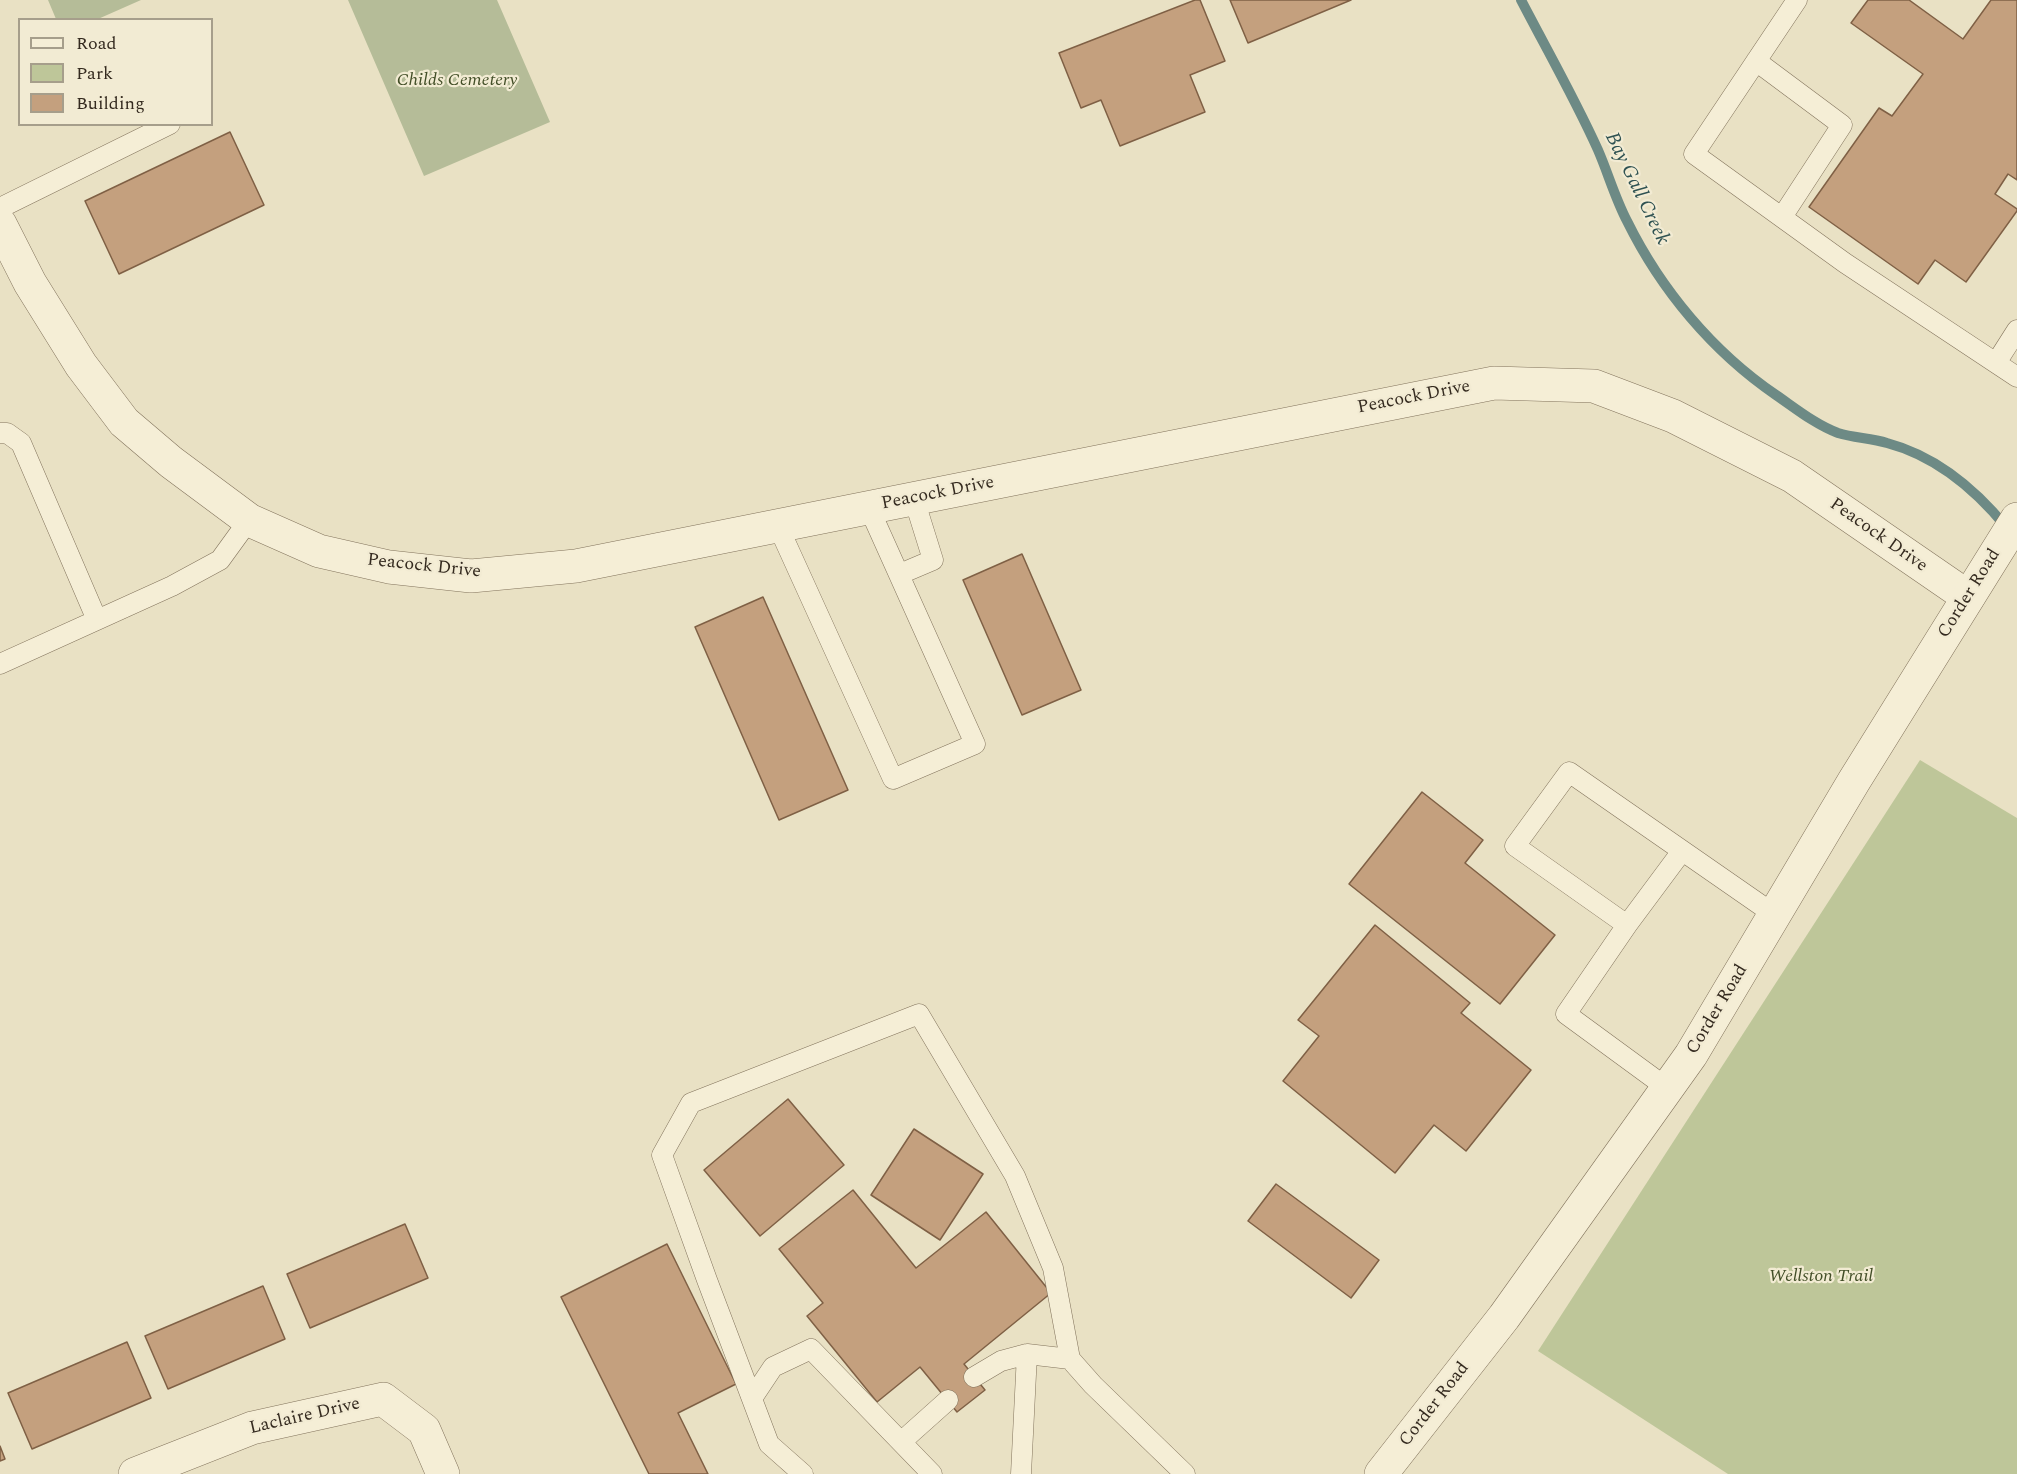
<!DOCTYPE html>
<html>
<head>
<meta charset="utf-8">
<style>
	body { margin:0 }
	#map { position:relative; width:2017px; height:1474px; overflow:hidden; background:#e9e1c4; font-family:Spectral,serif }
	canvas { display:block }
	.legend { position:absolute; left:18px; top:18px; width:195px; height:108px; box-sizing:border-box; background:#f2ebd3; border:2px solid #a69e8b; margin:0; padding:8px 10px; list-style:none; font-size:18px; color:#342a1f }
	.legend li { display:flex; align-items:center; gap:12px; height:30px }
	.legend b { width:30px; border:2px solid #a69e8b }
</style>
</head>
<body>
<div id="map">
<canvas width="2017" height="1474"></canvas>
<ul class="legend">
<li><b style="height:8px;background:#f5eed6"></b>Road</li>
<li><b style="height:16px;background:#bec699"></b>Park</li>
<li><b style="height:16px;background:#c4a07e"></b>Building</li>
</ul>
</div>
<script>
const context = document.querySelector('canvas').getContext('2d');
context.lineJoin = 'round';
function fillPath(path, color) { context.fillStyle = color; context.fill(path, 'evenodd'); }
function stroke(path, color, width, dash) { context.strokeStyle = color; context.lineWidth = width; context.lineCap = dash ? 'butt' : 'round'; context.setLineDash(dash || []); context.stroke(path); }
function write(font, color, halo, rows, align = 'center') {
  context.font = font + ' Spectral,serif'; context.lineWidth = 4.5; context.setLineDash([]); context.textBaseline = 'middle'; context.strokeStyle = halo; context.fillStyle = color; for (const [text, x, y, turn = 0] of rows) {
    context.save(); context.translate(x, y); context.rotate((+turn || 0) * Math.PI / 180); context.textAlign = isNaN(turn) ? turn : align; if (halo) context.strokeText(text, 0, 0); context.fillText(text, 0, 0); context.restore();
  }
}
fillPath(new Path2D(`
	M1920 760 2017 818V1474H1728L1538 1351Z`), '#bec699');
fillPath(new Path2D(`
	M48 0H141L98 19H56Z
	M348 0H497L550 122 424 176Z`), '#b5bc98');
stroke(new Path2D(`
	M1521 0C1547 50 1575 99 1598 150 1608 173 1615 198 1627 221 1661 290 1713 352 1776 395 1795 408 1816 425 1838 433 1854 438 1871 438 1887 443 1936 456 1976 490 2007 528`), '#6d8a85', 10);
const building = new Path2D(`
	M1195 0H1200L1225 61 1190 75 1205 112 1120 146 1101 100 1081 108 1059 53Z
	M1230 0H1351L1248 43Z
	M1868 0H1909L1963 39 1991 0H2017V180L2008 174 1995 194 2017 209V211L1966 282 1935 260 1918 284 1809 207 1879 108 1892 116 1923 74 1851 23Z
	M230 132 264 205 119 274 85 201Z
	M1022 554 1081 690 1022 715 963 580Z
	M763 597 848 790 779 820 695 627Z
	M1422 792 1483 840 1465 863 1555 935 1500 1004 1349 884Z
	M1375 925 1470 1003 1461 1013 1531 1070 1466 1151 1434 1125 1395 1173 1283 1081 1319 1036 1298 1020Z
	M788 1099 844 1165 760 1236 704 1170Z
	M914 1129 983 1174 940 1240 871 1195Z
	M1276 1184 1379 1260 1351 1298 1248 1221Z
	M853 1190 916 1268 986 1212 1051 1293 964 1364 985 1390 957 1412 920 1367 877 1402 807 1316 823 1303 779 1249Z
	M405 1224 428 1278 310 1328 287 1274Z
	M667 1244 736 1384 678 1413 708 1474H649L561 1297Z
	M263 1286 285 1339 168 1389 145 1336Z
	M127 1342 151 1398 32 1449 8 1393Z
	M0 1446 5 1459 0 1461Z`);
fillPath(building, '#c4a07e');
stroke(building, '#7f6045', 1.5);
const service = new Path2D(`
	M1797 0 1694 154 1845 263 2017 377
	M1756 61 1842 125 1782 217
	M0 208 170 124
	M1996 363 2017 330
	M0 433H7L21 443 97 620 0 664
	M778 526 893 779 975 744 869 508
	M900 574 933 560 914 499
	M97 620 172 586 220 560 249 520
	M1627 925 1682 851
	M1667 1088 1566 1014 1627 925 1515 846 1569 772 1775 915
	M974 1377 1001 1361 1027 1354 1070 1359
	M753 1397 773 1367 811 1349 932 1474
	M901 1442 948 1400
	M803 1474 769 1444 707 1280 662 1155 691 1103 919 1014 1015 1176 1053 1268 1070 1359 1093 1385 1185 1474
	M1021 1474 1027 1354`);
const minor = new Path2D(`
	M0 224 30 283 81 365 124 422 171 462 249 520 319 551 389 567 471 576 576 566 1494 383 1594 386 1673 416 1792 476 1968 597
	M135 1474 252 1428 383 1399 424 1430 443 1474`);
const tertiary = new Path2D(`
	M1381 1474 1504 1317 1691 1055 1854 781 2017 519`);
stroke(service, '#82735c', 21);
stroke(minor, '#82735c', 34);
stroke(tertiary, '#82735c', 34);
stroke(service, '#f5eed6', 20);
stroke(minor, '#f5eed6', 33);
stroke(tertiary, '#f5eed6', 33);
write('italic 18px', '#424e27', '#f2ebd3', [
	["Childs Cemetery",457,81],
	["Wellston Trail",1821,1277]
]);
write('18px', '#342a1f', '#f2ebd3', [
	["Peacock Drive",1414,398,-11],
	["Peacock Drive",938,494,-11],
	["Peacock Drive",1878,536,35],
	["Peacock Drive",424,567,6],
	["Corder Road",1970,594,-58],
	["Corder Road",1718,1010,-59],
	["Corder Road",1435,1405,-52],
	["Laclaire Drive",305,1417,-13]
]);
write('italic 20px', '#2f5252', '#f2ebd3', [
	["Bay Gall Creek",1636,189,64]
]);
</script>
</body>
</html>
